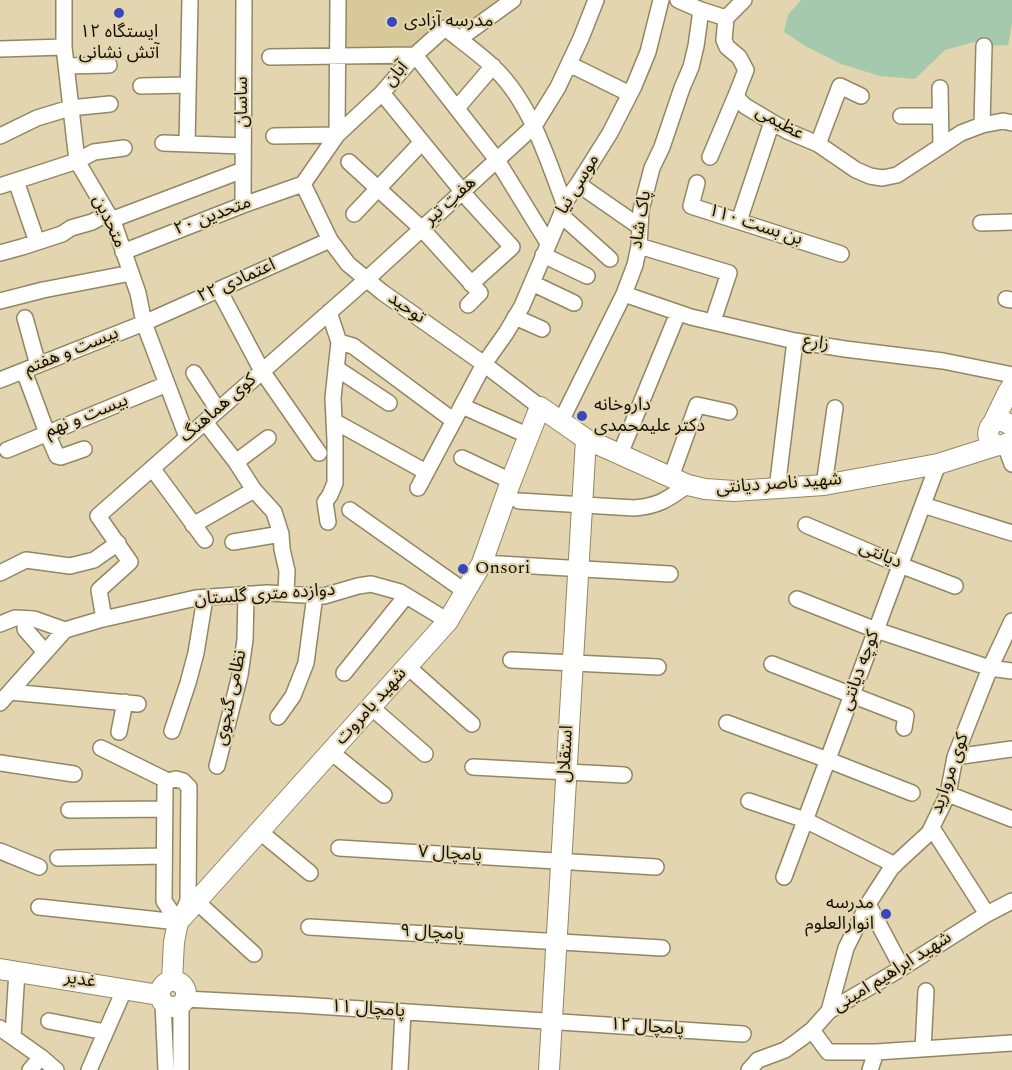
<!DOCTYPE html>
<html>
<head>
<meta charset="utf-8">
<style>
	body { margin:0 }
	canvas { display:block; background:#e2d5af }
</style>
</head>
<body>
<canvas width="1012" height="1070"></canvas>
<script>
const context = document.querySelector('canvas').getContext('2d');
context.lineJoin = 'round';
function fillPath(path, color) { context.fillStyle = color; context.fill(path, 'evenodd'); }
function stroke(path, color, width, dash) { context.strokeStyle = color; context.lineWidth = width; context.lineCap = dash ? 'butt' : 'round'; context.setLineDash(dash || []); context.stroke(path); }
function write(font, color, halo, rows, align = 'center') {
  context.font = font + ' Spectral,"Noto Sans Arabic",serif'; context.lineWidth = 4.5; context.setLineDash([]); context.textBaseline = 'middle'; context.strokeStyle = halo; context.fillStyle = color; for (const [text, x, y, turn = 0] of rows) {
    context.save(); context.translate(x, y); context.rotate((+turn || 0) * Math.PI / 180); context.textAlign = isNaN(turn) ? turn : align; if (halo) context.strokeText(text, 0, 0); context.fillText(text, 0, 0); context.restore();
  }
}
fillPath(new Path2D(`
	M345 0H499L461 26 457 27 444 17 411 50 345 51Z`), '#d8c99b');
fillPath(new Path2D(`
	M801 0H1012V23L1008 45 984 46 974 42 945 50 915 79 880 76 841 64 807 47 784 32 788 15Z`), '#a4c9ac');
const minor = new Path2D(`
	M64 0V47L77 161 114 224 138 293 144 323 187 437
	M678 0 701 10 726 18
	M726 18 724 40 727 47 739 57 746 70 737 93 738 99 745 106 787 131 818 144 856 170 870 176 882 178 897 175 961 133 982 125 1003 121 1012 123
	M726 18 744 0
	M459 39 513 0
	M0 49 64 47
	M270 57 415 55 497 160 548 243
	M569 64 630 94
	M66 66 109 65
	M141 86 188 85
	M940 88 941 146
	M382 93 471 202 512 247 471 284
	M457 108 493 66
	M901 116H940
	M982 125 984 46
	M337 135 338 0
	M0 136 37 118 70 108 110 104
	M274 136 337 135
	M163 143 243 146
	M187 144 190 0
	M818 144 840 86 861 96
	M710 157 737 93
	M349 162 422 229 480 293 468 305
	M16 181 37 242
	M697 183 691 206 841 254
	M303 184 337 135 382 93 415 55 445 28C460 40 477 52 491 65 530 100 546 156 564 203
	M303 184 330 240 348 264 382 292 484 364 540 407
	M578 184 640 227
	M0 186 77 161 94 152 124 148
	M243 205 244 0
	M354 214 422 142
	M561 215 610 259
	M111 220 243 170
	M739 221 772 122
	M981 223 1012 222
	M639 246 729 273 713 321
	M123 252 243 205 303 184
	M0 253 22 247 62 234 71 228 92 222 107 214
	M543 255 587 276
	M532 283 574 303
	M219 290 262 371 319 453
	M624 294 691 317 795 341 845 349 943 361 1012 375
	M1006 299 1012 300
	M0 301 43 290 131 273
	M515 317 542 329
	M25 318 38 365
	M339 342 353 346 454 421
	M336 368 389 403
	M24 371 47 433 57 456 61 457 84 449
	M194 373 218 410
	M0 380 144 323 330 240
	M462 406 529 436
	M334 421 426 472
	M561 421 624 294 635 265 639 246 641 210 652 168 662 147 682 88 691 67 696 46 701 10
	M205 422 236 462 254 490 274 512 281 534 282 549 287 571 286 594
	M1005 445 1012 464
	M7 450 167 384
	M620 454 678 313
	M462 458 511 481
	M236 462 268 438
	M152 468 205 540
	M671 477 697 405 729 412
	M824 485 835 408
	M418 488 484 364 506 333 522 306 561 215 564 203 578 184 610 133 634 86 648 52 661 0
	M777 489 795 341
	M519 501 634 508C659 506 668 499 688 485
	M923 505 1012 533
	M350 510 466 592
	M328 522 325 502 330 495 335 483V440L333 398 339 342 329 312
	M193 525 254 490
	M806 525 900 565 955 586
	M233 542 281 534
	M482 563 670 574
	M0 573 26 560 70 566 94 560 118 543
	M797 599 876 630 990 668 1012 671
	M104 619 99 590 130 562 98 516 367 279 534 126 558 87 581 38 596 0
	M0 624 15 618 34 619 65 630
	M25 629 45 652
	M511 660 658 667
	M772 664 906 716 904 728
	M408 667 472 724
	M344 673 406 596
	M10 692 138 704
	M0 703 65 630 99 620 196 598 267 593 324 596 358 586 371 584 400 592 448 621
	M371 707 425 754
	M278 717 293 696 306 663 315 595
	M727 723 828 760 912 793
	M172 731 188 683 196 653 205 598
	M119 732 125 702
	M101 748 168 781
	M331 752 384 795
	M955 757 1012 749
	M0 763 74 774
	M217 766 240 675 245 640 246 595
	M473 767 624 775
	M176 779 183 781 189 787 188 901 178 922 164 901 165 786 168 781Z
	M948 794 1012 819
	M749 801 805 820 895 865
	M69 810 164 809
	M932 828 987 914
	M259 831 310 873
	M339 848 656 867
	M0 851 39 867
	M58 858 164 856
	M784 877 938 464
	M196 901 254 954
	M868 904 902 968
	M39 907 178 922
	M309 927 662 948
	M185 999 301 1005 743 1034
	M163 1003 166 1070
	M181 1004V1070
	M829 1011 846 948 868 904 892 867 929 833 948 794 955 757 990 668 1012 621
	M49 1021 105 1032
	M0 1028 41 1057 56 1070
	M812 1030 828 1052H876L1012 1043
	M13 1036 17 971
	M923 1049 926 991
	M30 1070 41 1057
	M89 1070 125 988
	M400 1070 403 1012
	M749 1070 758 1060 785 1050 799 1040 812 1030 829 1011 902 968 987 914 1012 901
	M870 1070 876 1052`);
const major = new Path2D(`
	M993 423 1008 392 1012 386
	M1012 426C990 409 979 441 998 445 1003 446 1008 443 1012 442
	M0 969 159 995
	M172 980 174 942 178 922 448 621 482 563 511 481 540 407 586 439 688 485 705 489 734 491 824 485 938 464 998 445
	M160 994a13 13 0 1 1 26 0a13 13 0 1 1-26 0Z
	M549 1070 586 439`);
stroke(minor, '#938763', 18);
stroke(major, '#938763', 22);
stroke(minor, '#fff', 15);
stroke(major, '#fff', 20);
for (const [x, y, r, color] of [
	[119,13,6,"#3848bb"],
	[392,22,6,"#3848bb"],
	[582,416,6,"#3848bb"],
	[463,569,6,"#3848bb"],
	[886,914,6,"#3848bb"]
]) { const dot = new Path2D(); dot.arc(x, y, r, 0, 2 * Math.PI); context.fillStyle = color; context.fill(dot); stroke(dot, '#e2d5af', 2); }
write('18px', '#141003', '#e2d5af', [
	["مدرسه آزادی",404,22],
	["ایستگاه ۱۲",119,33,"center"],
	["آتش نشانی",119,54,"center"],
	["داروخانه",594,406],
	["دکتر علیمحمدی",594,427],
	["Onsori",475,569],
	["مدرسه",874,904,"right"],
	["انوارالعلوم",874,925,"right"]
], 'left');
write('18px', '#141003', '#e2d5af', [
	["آبان",397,75,-49],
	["ساسان",243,102,-90],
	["عظیمی",779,124,29],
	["موسی نیا",579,185,-59],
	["هفتِ تیر",451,202,-42],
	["متحدین ۲۰",213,217,-21],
	["پاک شاد",642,220,-81],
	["متحدین",108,222,65],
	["بن بست ۱۱۰",755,226,18],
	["اعتمادی ۲۲",237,282,-24],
	["توحید",406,309,35],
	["زارع",816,344,9],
	["بیست و هفتم",72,352,-22],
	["کوی هماهنگ",219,409,-41],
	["بیست و نهم",87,417,-22],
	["شهید ناصر دیانتی",779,485,-4],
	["دیانتی",880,556,23],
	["دوازده متری گلستان",265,596,-4],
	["کوچه دیانتی",861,671,-70],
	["نظامی گنجوی",232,698,-78],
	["شهید بامروت",372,707,-48],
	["استقلال",567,754,-87],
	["کوی مروارید",951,774,-71],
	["پامچال ۷",450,855,3],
	["پامچال ۹",432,934,3],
	["شهید ابراهیم امینی",893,973,-32],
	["غدیر",80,981,9],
	["پامچال ۱۱",368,1010,4],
	["پامچال ۱۲",647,1028,4]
]);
</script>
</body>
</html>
